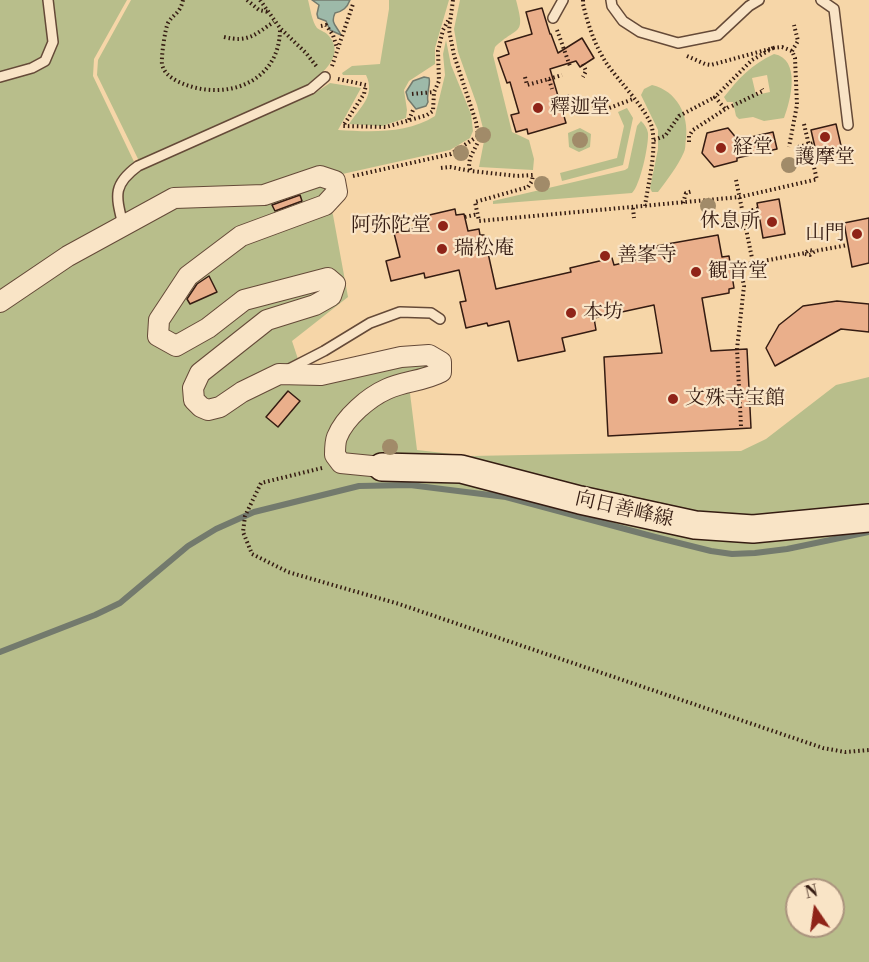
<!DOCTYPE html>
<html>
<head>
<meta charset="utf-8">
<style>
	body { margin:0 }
	#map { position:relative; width:869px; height:962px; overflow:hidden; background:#f6d6a8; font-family:"Libre Bodoni",serif }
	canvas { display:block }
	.north { position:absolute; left:785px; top:878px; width:60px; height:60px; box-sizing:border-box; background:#f9e4c6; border:2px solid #ab947e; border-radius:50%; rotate:347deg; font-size:16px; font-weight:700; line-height:24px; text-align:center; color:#351c12 }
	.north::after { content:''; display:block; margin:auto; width:21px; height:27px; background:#8f2418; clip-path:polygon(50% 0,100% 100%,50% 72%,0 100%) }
</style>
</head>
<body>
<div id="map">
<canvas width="869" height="962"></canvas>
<div class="north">N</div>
</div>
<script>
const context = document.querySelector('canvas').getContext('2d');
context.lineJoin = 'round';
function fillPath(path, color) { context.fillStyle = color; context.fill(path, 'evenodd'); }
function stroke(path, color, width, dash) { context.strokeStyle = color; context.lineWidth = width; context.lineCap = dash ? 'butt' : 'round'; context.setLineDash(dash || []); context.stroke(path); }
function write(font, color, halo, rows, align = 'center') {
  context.font = font + ' "Libre Bodoni","Noto Serif JP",serif'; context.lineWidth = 4.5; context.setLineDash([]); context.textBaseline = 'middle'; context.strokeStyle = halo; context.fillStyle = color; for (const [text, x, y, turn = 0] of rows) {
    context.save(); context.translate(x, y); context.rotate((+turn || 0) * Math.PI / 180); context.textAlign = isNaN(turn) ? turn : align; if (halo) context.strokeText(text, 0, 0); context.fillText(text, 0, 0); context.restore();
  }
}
fillPath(new Path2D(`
	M0 0H127L94 59 93 76 138 170 145 165 312 95 330 83 361 88 338 130C370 132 407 134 435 116L445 75 443 54 446 40 451 65 471 114 473 131 470 138 450 150 329 177 322 176 333 215 348 297 292 341 301 368 449 360 452 373 409 385 417 450 470 456 741 451 766 439 836 385 869 377V962H0ZM797 890H833V926H797Z
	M131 0H308C310 7 312 22 317 28 321 31 326 32 329 36 345 55 323 73 309 84L139 161 97 75 98 60Z
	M389 0H449L435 48V64L409 81 404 90 407 110 406 118 382 126 349 124C360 107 376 96 366 75H343L342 73 352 66 380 64 389 9Z
	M460 0H516C526 37 518 25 495 47L493 55 512 132 529 140 534 159 533 170 479 167 485 136 477 105 458 52 454 29Z
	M774 54C801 59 791 100 784 118L764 121 753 117 739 119 736 116 733 102H727L724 97C738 79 752 64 774 54ZM767 75 770 92 756 95 752 78Z
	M652 85C677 91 689 115 686 139 685 143 686 148 684 152 678 166 667 180 658 192H652L650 188 658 149V130L641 95 644 89Z
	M627 108 633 118 623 165 562 181 560 173 617 158 624 126 618 112Z
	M641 121C645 125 647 128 648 133 649 145 640 186 632 193L493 204V201L625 170 628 168 637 126Z
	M580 128 591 134 590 147 579 152 569 147 568 133Z`), '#b8be8b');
const water = new Path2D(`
	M312 0H350C347 8 343 11 335 13 330 24 337 26 341 35L330 30 326 21 318 18 317 14 319 5Z
	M424 77 429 78C431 84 426 93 428 102L426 106 416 109 408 99 406 92 413 81Z`);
fillPath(water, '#9db9a9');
stroke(water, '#737a6d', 1.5);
stroke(new Path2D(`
	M0 652 95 615 120 603 188 546 216 529 254 512 359 486 410 485 506 497 655 537 711 551 732 554 755 553 787 549 869 532`), '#737a6d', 6);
const building = new Path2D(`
	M542 8 550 34H551L558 53 582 38 594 58 580 67 576 61 550 69 566 123 528 134 527 129 516 132 511 115 519 113 510 82 507 83 498 58 509 54 505 42 532 34 526 12Z
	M836 124 842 150 817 156 811 130Z
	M728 128 738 140 773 132 777 149 737 158V161L714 167 702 153 707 133Z
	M300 195 302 201 275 211 272 205Z
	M779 199 785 234 763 238 757 203Z
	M455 209 456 215 464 214 468 231 479 229 480 235H484L496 289 571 272 570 268 612 258 614 265 658 255 656 246 718 235 722 257 729 256 734 288 729 289V293L702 298 711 351 747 349 751 428 608 436 604 357 662 353 654 305 594 318 596 330 562 338 565 351 518 361 509 321 488 326 487 323 466 328 460 302 466 301 459 270 425 278 424 273 391 281 386 261 400 257 394 233 427 225 425 216Z
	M869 218V263L852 267 844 223Z
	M209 276 217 292 190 304 187 299 197 284Z
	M837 301 869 304V332L841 329 775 366 766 348 779 325 803 306Z
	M288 391 300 401 278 427 266 417Z`);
fillPath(building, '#eaaf8b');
stroke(building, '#351c12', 1.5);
const lane = new Path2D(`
	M611 0 612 6 623 21 640 32 678 43 718 35 749 6 759 0
	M821 0 834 9 848 125
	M553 18 563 0
	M0 77 32 68 45 61 53 42 48 0
	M123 225C116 196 112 185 138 166L311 89 325 77
	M287 370 324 351 370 323 400 312 431 313 440 319`);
const street = new Path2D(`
	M0 302 68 256 174 198 264 195 320 176 335 181 337 192 325 205 241 236 188 276 159 320 158 336 176 346 208 328 244 300 328 278 335 284 331 296 315 305 267 320 200 373 193 388 194 400 201 407 208 410 220 407 242 392 279 374 321 375 401 357 429 355 441 362V372C424 381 405 381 387 389 369 397 345 417 337 437 335 442 335 449 335 455L341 463 382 467`);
const secondary = new Path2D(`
	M382 467 461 469 580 500 695 525 753 529 869 518`);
stroke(lane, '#654a38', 12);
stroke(street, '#654a38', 22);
stroke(secondary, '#351c12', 30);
stroke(new Path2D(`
	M183 0C180 14 173 14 168 23 165 29 161 58 162 64 164 73 170 77 177 81 221 103 280 85 280 29
	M247 0 259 10 268 12
	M260 0 280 28 306 53 317 67
	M453 0 449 30 454 55 476 122 479 140 470 158 469 166 471 171 517 176 533 175 532 181 528 187 475 202 479 221 740 197 818 179
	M583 0V4C588 25 595 46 607 64 618 80 649 112 652 128 657 150 648 184 645 206
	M321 26 326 25 333 35 337 48
	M557 30 570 66
	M224 37C249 43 255 34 274 22
	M773 48 782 47 792 51 795 58 797 105 789 147
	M792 51 798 41 794 25
	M687 56 705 64 711 65 773 48 752 60 715 97 725 109
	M583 64 586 71 583 77
	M332 66 353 4
	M525 77 527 85 549 79 552 89
	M338 79 366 85 364 94 343 126 386 127 427 115 433 111 434 92 439 81 438 51 443 30 449 19
	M549 79 562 75
	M412 94 434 92
	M559 99 570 96 604 110 633 99
	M732 106 763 91 762 89
	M409 120 413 110
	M804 124 817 180
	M654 140 665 136 679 116 715 97
	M689 142V136L693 130 730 106
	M798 147 814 143
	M441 168 450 167 471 171
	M353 176 451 154 478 136
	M736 180 753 263 805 253 809 250 815 251
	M683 203 686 193 693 191
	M633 208 634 218
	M465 217 478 214
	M744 220 754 219 753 210 758 209
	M805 254 810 255 815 251 848 245
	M731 267 740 265
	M741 426 737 349 744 286 740 265 753 263
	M322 468 261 483 245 516 243 532 252 554 288 572 399 604 823 748 845 752 869 750`), '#351c12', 4, [1.5, 3]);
stroke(lane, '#f9e4c6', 9);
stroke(street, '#f9e4c6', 20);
stroke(secondary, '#f9e4c6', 27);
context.fillStyle = '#a18b69';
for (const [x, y] of [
	[483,135],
	[580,140],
	[461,153],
	[789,165],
	[542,184],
	[708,206],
	[390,447]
]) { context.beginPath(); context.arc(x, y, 8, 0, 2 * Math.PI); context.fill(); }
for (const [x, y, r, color] of [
	[538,108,6,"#8f2418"],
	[825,137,6,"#8f2418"],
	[721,148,6,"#8f2418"],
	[772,222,6,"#8f2418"],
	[443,226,6,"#8f2418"],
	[857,234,6,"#8f2418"],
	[442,249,6,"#8f2418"],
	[605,256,6,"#8f2418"],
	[696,272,6,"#8f2418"],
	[571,313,6,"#8f2418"],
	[673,399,6,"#8f2418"]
]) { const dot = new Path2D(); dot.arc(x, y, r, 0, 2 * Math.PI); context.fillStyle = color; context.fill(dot); stroke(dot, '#f9e4c6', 2); }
write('20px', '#351c12', '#f9e4c6', [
	["釋迦堂",550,108],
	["経堂",733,148],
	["護摩堂",825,158,"center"],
	["休息所",760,222,"right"],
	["阿弥陀堂",431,226,"right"],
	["山門",845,234,"right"],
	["瑞松庵",454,249],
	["善峯寺",617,256],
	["観音堂",708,272],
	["本坊",583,313],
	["文殊寺宝館",685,399]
], 'left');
write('20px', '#351c12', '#f9e4c6', [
	["向日善峰線",624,510,13]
]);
</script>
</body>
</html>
